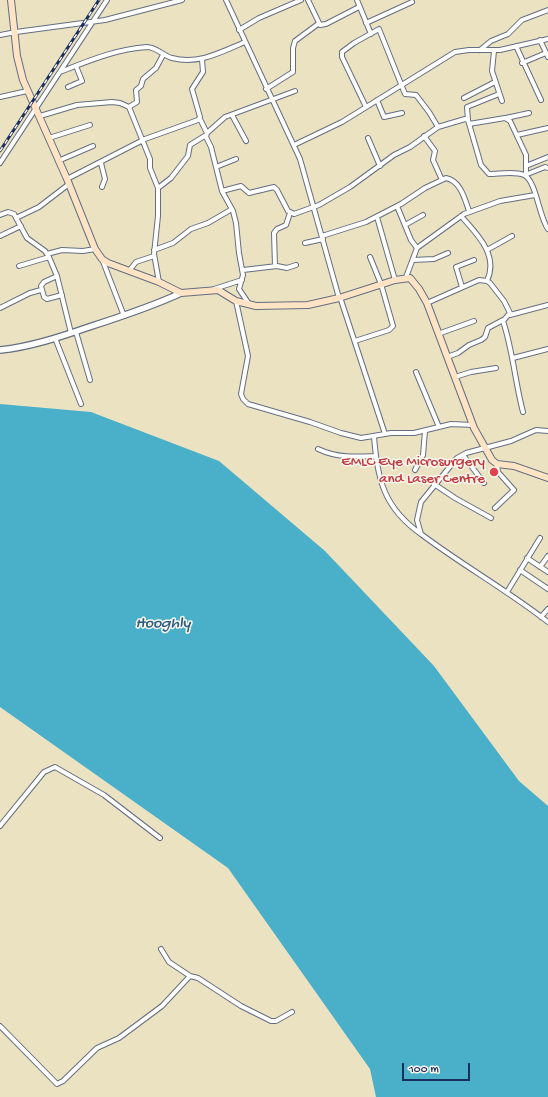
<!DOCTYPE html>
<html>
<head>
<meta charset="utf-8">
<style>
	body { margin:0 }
	#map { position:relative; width:548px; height:1097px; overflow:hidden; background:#ebe2c2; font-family:"Gochi Hand",sans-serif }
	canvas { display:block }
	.scale { position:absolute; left:402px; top:1063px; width:68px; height:18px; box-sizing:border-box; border:2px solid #1b2f5e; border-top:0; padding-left:5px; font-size:12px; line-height:14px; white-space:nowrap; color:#1b2f5e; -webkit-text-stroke:3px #fbf7ec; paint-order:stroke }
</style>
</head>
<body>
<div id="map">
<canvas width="548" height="1097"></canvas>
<div class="scale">100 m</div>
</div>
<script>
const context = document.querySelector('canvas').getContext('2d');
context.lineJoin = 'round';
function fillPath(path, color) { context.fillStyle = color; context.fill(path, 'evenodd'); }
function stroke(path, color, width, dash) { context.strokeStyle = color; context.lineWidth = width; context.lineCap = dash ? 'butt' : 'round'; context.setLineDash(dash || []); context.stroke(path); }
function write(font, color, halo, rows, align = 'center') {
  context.font = font + ' "Gochi Hand",sans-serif'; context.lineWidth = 3; context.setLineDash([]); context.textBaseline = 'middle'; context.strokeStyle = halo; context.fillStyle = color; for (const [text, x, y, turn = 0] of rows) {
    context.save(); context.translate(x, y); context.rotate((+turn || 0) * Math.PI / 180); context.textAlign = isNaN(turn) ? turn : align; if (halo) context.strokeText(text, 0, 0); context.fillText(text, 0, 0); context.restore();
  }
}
fillPath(new Path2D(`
	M0 404 91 412 219 461 325 551 434 666 519 781 548 806V1097H376L370 1069 228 868 0 707Z`), '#4ab0c9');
const minor = new Path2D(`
	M226 0 300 159 339 298
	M308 0 320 25 326 24 359 7
	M357 0 371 34
	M366 23 412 2
	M239 30 259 18 301 0
	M0 35 16 32 105 20 182 0
	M540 40 548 57
	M516 46 541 100
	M480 50 491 41 508 34 522 20 548 10
	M494 51 492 71 502 101
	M522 63 546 53
	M60 72C88 61 116 49 147 47 156 47 164 56 172 58 199 65 221 52 245 42
	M68 87 82 81 76 66
	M266 89 293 72V48L295 41 318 24
	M295 91 225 117 207 133 206 137 211 147 222 191 241 186 249 193 274 187 277 190 288 211 294 214 319 205 350 187 394 155 410 147 438 127 465 119 468 120 481 165 489 174C499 174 515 171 524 175 536 180 539 217 548 229
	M0 97 27 91
	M464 98 495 82
	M377 100 384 117 402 113
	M129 107 137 102 136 90 141 86 143 79 156 68 163 55
	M366 107 342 57V52L354 43 379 29 405 94 416 95 429 112 438 127
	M232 115 246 141
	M40 116 77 105 112 102 120 103 129 107 150 159V168L158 188V216L154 254 159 282
	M506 118 529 113
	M200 119 207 133
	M468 120 467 107 499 94
	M469 124 505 118 510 121 526 155V174
	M517 135 548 128
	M424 136 435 151 433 160 442 180
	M49 138 90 125
	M368 138 380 166
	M294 145 342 122 455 52 469 50H500L548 39
	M58 161 93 146
	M0 163 107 0
	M101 163 105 179 102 187
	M526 166 548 157
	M216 167 236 159
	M525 175 545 167 548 168
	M67 179 145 139 198 120 200 117 192 89 203 72 202 59
	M158 188 171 178 188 156 190 145 206 135
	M222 191 233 211 236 223 239 253 243 275 239 289 249 304
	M397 206 411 240 417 248
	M0 215 8 212 14 214 27 238 45 251 49 257 57 276 71 333
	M461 216C477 234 499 255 487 281
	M377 217 395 280
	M16 218 39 207 69 184
	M405 225 423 215
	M0 236 21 226
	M322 236 366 222 401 204 425 188 446 178C461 181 465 200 469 211
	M305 243 323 239
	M154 250 173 243 191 229 208 223 232 209
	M487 250 512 236
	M47 254 62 250 83 251 95 249
	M102 259 124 316
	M413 260 434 259 448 253
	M19 266 49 257
	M275 266 274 233 277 229 286 225 290 213
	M243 270 277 266 287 268 296 265
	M129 271 136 262 154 256
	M57 276 44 282 41 286 44 297 47 299 62 295
	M406 277 417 248 464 214 500 201 535 195
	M462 287 456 267 474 260
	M214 289 242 280
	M340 297 385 434
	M236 301 248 356 241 394 243 399 248 404 310 422 341 433 361 438 391 433H414L451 424 473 425
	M427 303 479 280 487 281 490 283 504 301 510 313 503 321C513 351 515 382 523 412
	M0 308 30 293 41 290
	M510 315 548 305
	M76 332 90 380
	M438 334 474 321
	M55 338 81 404
	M355 341 389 330 393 326 381 284 370 257
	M447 357 458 353 469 345 481 340 485 337 488 328 503 320
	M513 358 548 349
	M416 372 439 427
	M455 377 471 372 496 368
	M548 431 536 430 511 441 466 453 457 458 421 502 417 520 421 534C462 565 507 590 548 622
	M374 436C377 479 384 508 421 534
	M318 449C337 458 355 457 375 456
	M463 455 484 483
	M415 470 423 455 425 431
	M434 484 455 498 491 518
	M495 508 514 490 498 472 497 464
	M527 558 548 572
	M540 567 548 556
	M520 570 548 589
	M507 592 540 538
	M541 617 548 609
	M0 826 44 772 55 767 104 795 160 838
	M161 949 169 962 190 976
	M0 1026 57 1084 63 1081 97 1048 119 1038 162 1006 190 976 198 978 241 1006 271 1021H276L292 1012`);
const tertiary = new Path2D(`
	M0 350C30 347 60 337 89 327 120 317 151 307 181 293`);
const secondary = new Path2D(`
	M11 0 17 56 23 80 67 179 95 249 102 259 108 263 159 282 181 293 218 290 236 301 256 306 308 305 339 298 395 280 410 278 419 289 427 303 474 428 492 460 497 464 514 466 548 478`);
stroke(minor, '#646e81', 6);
stroke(tertiary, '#646e81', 8);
stroke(secondary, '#646e81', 8);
stroke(minor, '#fff', 4);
stroke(tertiary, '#fff', 5.5);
stroke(secondary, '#fee4c5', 6);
const rail = new Path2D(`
	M0 151 99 0`);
stroke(rail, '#1b2f5e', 3);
stroke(rail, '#fbf7ec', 1.5, [4.5]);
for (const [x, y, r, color] of [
	[494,472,5,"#e0444e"]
]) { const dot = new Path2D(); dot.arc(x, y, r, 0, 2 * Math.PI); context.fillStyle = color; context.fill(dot); stroke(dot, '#fbf7ec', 1.5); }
write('15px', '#be3a42', '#fbf7ec', [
	["EMLC Eye Microsurgery",485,463],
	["and Laser Centre",485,480]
], 'right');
write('italic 16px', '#2b5c83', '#fbf7ec', [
	["Hooghly",163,625]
]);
</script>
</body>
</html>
